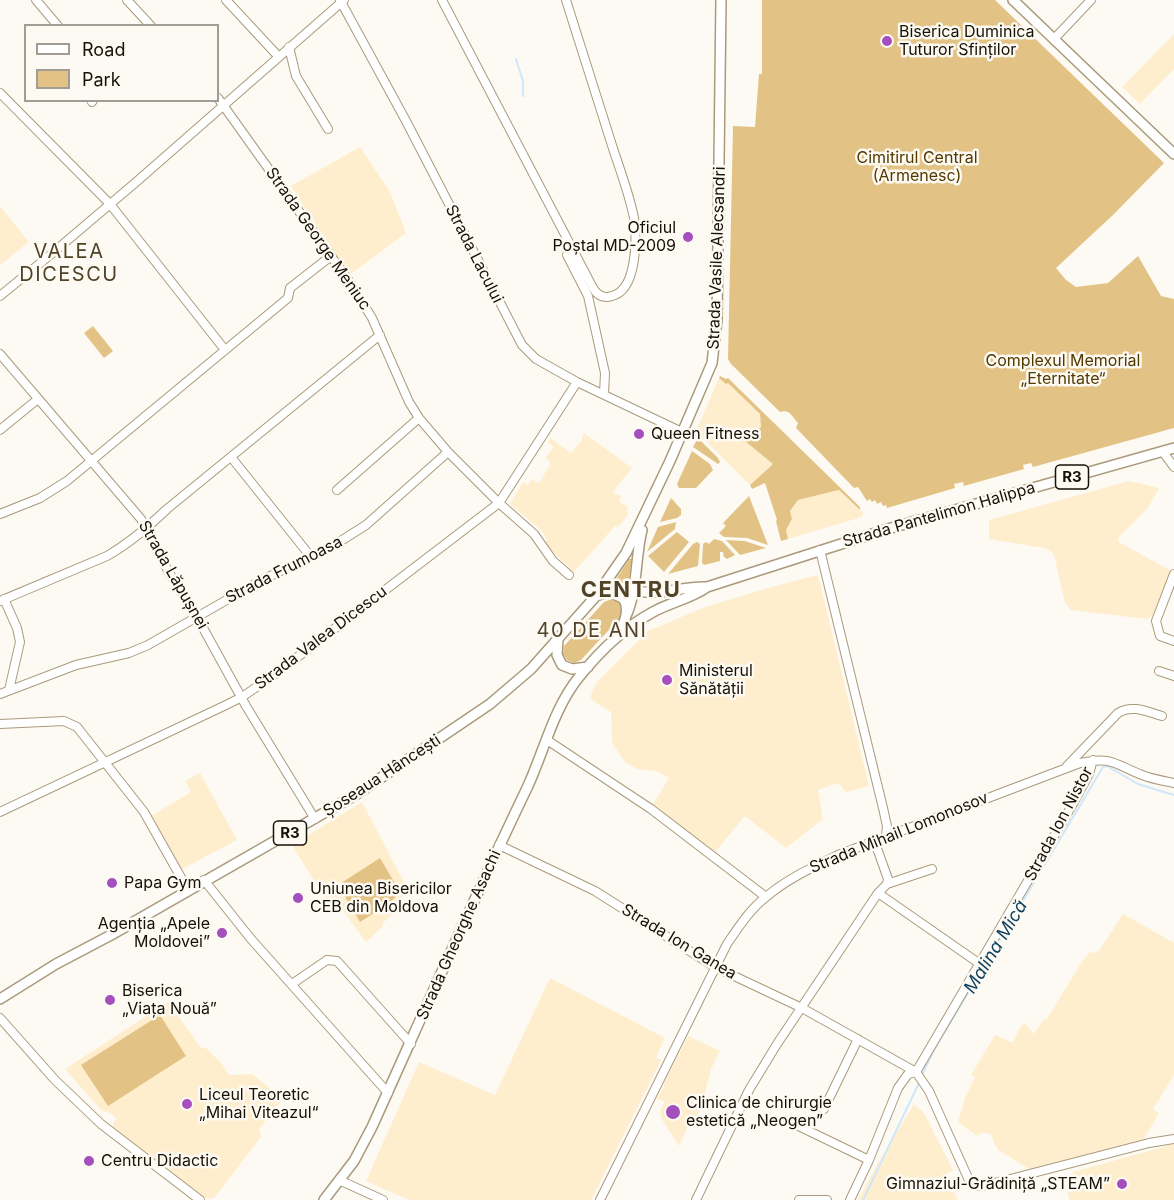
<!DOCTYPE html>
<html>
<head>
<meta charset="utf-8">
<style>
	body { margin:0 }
	#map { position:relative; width:1174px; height:1200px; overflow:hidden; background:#fdfaf3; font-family:Inter,sans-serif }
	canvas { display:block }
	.legend { position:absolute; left:24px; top:24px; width:195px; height:78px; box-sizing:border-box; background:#fdfaf3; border:2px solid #a19d94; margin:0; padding:8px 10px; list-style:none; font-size:18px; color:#171106 }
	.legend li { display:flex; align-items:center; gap:12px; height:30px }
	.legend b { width:30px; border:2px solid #a19d94 }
</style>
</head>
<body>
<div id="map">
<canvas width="1174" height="1200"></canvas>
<ul class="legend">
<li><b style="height:8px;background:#fff"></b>Road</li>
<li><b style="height:16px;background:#e3c385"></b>Park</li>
</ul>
</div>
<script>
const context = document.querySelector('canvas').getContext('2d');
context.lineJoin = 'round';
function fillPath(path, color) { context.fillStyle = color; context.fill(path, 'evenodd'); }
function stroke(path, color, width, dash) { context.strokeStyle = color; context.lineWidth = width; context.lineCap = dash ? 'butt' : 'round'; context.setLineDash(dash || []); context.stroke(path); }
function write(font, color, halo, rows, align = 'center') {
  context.font = font + ' Inter,sans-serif'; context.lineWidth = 5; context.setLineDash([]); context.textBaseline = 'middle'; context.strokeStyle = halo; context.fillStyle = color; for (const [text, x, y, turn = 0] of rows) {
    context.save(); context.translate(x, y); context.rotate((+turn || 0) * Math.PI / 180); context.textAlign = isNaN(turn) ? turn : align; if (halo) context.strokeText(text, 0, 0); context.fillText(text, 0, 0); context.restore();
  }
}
fillPath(new Path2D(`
	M1174 34V69L1140 104 1122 87Z
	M360 147 390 192 406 233 349 275 291 186Z
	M0 206 29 242 0 265Z
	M719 378 722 381 728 382 760 414 761 426 774 463 750 485 701 436 703 432 697 429Z
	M584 433 632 468 615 489 613 493 621 496 619 502 627 506 628 515 618 527 615 526 574 572 543 542 547 540 541 530 510 504 523 482 528 485 532 479 539 483 551 463 545 458 554 447 548 443 550 438 571 453 583 439 582 438Z
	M1129 481 1159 488 1148 508 1118 538 1119 542 1171 571 1156 614 1153 616 1146 619 1071 610 1065 603 1054 555 1050 551 1044 548 989 539V520Z
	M839 490 863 513 862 517 788 539 786 530 792 520 790 511 798 500Z
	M818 575 869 786 846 792 838 783 818 790 823 819 786 848 745 816 715 852 652 806 669 778 657 771 637 769 625 762 612 743 611 712 590 699 592 692 597 682 648 631 705 607 775 586Z
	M200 773 237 840 182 869 151 816 191 792 185 781Z
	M362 802 409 892 401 898 396 910 382 924 383 926 366 942 339 905 332 909 292 845Z
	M1123 914 1174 943V1075L1153 1109 1159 1113 1144 1139 1029 1169 997 1149 991 1134 981 1133 977 1136 958 1122 965 1098 975 1077 971 1075 995 1035 1013 1043 1020 1027 1025 1023 1034 1034 1044 1019 1046 1020 1053 1009 1081 963 1090 952 1095 953 1100 949Z
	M550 978 665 1038 656 1057 661 1060 591 1200H409L366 1181 419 1062 495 1095Z
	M168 1002 201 1048H206L221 1063 229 1075 252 1074 283 1099 259 1129 261 1137 214 1198 207 1199 113 1129V1123L117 1119 110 1113 101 1110 65 1069Z
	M688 1036 720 1051 711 1069 701 1108 697 1116 693 1115 679 1146 661 1118 660 1111 665 1101 656 1099 664 1087V1083Z
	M914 1104 924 1113 953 1170 946 1175 958 1200H858L878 1163Z
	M1174 1144V1200H1070L1068 1195 1073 1172Z`), '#ffeece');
fillPath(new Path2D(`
	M762 0H995L1164 163 1113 215 1056 268 1066 280 1076 287 1108 283 1138 256 1161 296 1174 299V428L1033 467 1031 463 1023 465 1024 469 964 486 963 482 954 484 955 488 887 508 886 505 883 506 881 502 877 504 875 500 872 502 870 499 867 501 858 487 854 488 796 428 798 423C792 417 790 409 780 412L731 364 728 359 733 126 755 127 759 74H762Z
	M93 326 113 351 104 358 84 333Z
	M720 376 726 379 728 378 860 507V510L839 490 798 500 790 511 792 519 786 530 788 539 781 541 776 521 777 520 765 483 752 489 750 485 773 464 745 441 761 427 760 414 728 383 726 384 719 378Z
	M698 438 718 458 720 462 718 464 693 447Z
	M692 451 710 464 713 470 696 488H679L677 484Z
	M749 496 768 545 747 538 724 537 719 533 726 526 723 523Z
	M671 498 681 509V515L677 518 660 522Z
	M676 522 675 529 647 552 658 527Z
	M677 532 689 542 664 572 648 556Z
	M714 539 722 541 735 555 727 559 724 557 723 552H720V561L704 565 702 563 703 544 706 542 709 544Z
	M726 540 745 541 766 548 740 555Z
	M697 542 700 544 698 566 668 574 693 544Z
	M629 559H632L628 584H613Z
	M612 599 621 604 623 614 620 618 581 660 574 663 567 660 563 654 564 646 604 602Z
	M380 858 400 892 390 903 360 922 338 885Z
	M160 1015 186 1056 108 1106 81 1065Z`), '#e3c385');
stroke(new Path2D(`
	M516 59 523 81V96
	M922 1075 934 1050 1103 767 1107 766 1138 784 1174 795
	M863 1200 920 1081`), '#cee7fb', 2);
const minor = new Path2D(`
	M36 0 58 26
	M127 0 151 26
	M226 0 278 56
	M340 0 406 121 522 345 536 359 577 382 682 432
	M442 0 593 288C597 295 603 299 612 296 637 290 637 239 634 218 629 192 618 165 610 139 595 93 581 46 566 0
	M1054 39 1091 0
	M289 47 296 76 328 129
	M0 93 110 204 225 350
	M218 98 353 287 372 318 409 402 419 418 448 452 499 503 534 534 553 561 569 575
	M92 102 93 100
	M567 255 588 296 605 373 604 394
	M0 296 49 256 135 183 344 0
	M0 354 141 519 168 571 197 617 246 706 315 819
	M0 430 38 399
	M1163 452 1174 467
	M231 457 311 557
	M337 490 419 418
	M0 514 40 498 67 481 288 298 290 288 331 256
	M820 550 883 808 887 826 886 836
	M1174 574 1156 621 1160 636 1174 641
	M4 599 17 628 20 642 9 690
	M0 601 107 556C130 543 148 527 167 509L380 335
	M1159 671 1174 676
	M0 694 76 665 129 653 148 645 258 582 336 544 366 525 448 452
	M0 724 64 721 77 727 144 812 188 890
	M547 740 651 809 766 897
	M1067 766 1118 713C1132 704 1148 712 1162 716
	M0 812 226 705 242 697 274 675 499 503 577 382
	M874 840 888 879 887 884
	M499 845 595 891 715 967 802 1008 916 1072 929 1091 968 1178 973 1184 980 1186 987 1185 1149 1143 1174 1139
	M204 880 251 939 388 1093
	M878 893 980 964
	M292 984 327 960 337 961 411 1044
	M0 1018 55 1080 101 1124 200 1200
	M824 1109 858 1039
	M788 1121 869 1160
	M339 1180 383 1200
	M600 1200 727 944C738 928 750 909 766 897 787 879 813 867 838 855L1080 763C1112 756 1114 764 1142 775 1152 779 1164 781 1174 783
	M696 1200 749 1090 777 1044 878 893 887 884 932 869
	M799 1200H827
	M850 1200 869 1160 898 1088 908 1074 916 1072 1074 802 1089 774 1093 760`);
const major = new Path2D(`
	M1013 0 1174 154
	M612 593 624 599C630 612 624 623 618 635
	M596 596C616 588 638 593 659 592 675 591 690 586 707 587
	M626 616C638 589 635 558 642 530
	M558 639 557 655 562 665 572 669 588 667
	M0 999 56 964 111 935 357 794 490 704 531 669 596 596 626 553 670 461 712 363 717 320 721 0
	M324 1200 354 1161 372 1127C423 1014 473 900 527 788 544 752 553 709 579 677 599 652 625 627 653 612 671 602 690 599 707 587L891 528 1174 448`);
stroke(minor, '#aa9a7b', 10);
stroke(major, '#aa9a7b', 12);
stroke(minor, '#fff', 8);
stroke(major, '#fff', 9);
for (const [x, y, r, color] of [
	[887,41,6,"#a34fbe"],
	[688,237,6,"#a34fbe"],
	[639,434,6,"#a34fbe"],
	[667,680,6,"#a34fbe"],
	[112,883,6,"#a34fbe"],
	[298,898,6,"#a34fbe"],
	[222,933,6,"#a34fbe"],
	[110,1000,6,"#a34fbe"],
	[187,1104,6,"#a34fbe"],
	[673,1112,8,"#a34fbe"],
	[89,1161,6,"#a34fbe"],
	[1122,1184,6,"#a34fbe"]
]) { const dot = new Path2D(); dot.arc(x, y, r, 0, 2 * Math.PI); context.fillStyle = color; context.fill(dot); stroke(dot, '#fdfaf3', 2); }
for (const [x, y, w] of [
	[1072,477,33],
	[290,833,33]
]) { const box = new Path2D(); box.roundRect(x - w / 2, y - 12, w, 24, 4.5); context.fillStyle = '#fdfaf3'; context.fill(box); stroke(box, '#171106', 1.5); }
write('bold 15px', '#171106', null, [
	["R3",1072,477],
	["R3",290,833]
]);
write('16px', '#171106', '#fdfaf3', [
	["Biserica Duminica",899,32],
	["Tuturor Sfinților",899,50],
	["Oficiul",676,228,"right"],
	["Poștal MD-2009",676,246,"right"],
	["Queen Fitness",651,434],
	["Ministerul",679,671],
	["Sănătății",679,689],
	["Papa Gym",124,883],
	["Uniunea Bisericilor",310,889],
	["CEB din Moldova",310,907],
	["Agenția „Apele",210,924,"right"],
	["Moldovei”",210,942,"right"],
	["Biserica",122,991],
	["„Viața Nouă”",122,1009],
	["Liceul Teoretic",199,1095],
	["„Mihai Viteazul“",199,1113],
	["Clinica de chirurgie",686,1103],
	["estetică „Neogen”",686,1121],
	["Centru Didactic",101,1161],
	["Gimnaziul-Grădiniță „STEAM”",1110,1184,"right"]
], 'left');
write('16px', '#513900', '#fdfaf3', [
	["Cimitirul Central",917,158],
	["(Armenesc)",917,176],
	["Complexul Memorial",1063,361],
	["„Eternitate“",1063,379]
]);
write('16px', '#171106', '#fdfaf3', [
	["Strada George Meniuc",318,239,55],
	["Strada Lacului",474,254,63],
	["Strada Vasile Alecsandri",717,258,-88],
	["Strada Pantelimon Halippa",939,515,-16],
	["Strada Frumoasa",284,570,-27],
	["Strada Lăpușnei",173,575,60],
	["Strada Valea Dicescu",321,638,-37],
	["Șoseaua Hâncești",382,776,-33],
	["Strada Ion Nistor",1059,824,-62],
	["Strada Mihail Lomonosov",899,833,-22],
	["Strada Gheorghe Asachi",459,935,-66],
	["Strada Ion Ganea",679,942,31]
]);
write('italic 18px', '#0c3f5f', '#fdfaf3', [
	["Malina Mică",996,947,-59]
]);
context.letterSpacing = '1.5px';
write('20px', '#524328', '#fdfaf3', [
	["VALEA",69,252],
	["DICESCU",69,275],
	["40 DE ANI",592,631]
]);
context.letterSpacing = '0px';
context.letterSpacing = '1.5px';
write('bold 22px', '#524328', '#fdfaf3', [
	["CENTRU",631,590]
]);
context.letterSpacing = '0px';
</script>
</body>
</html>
